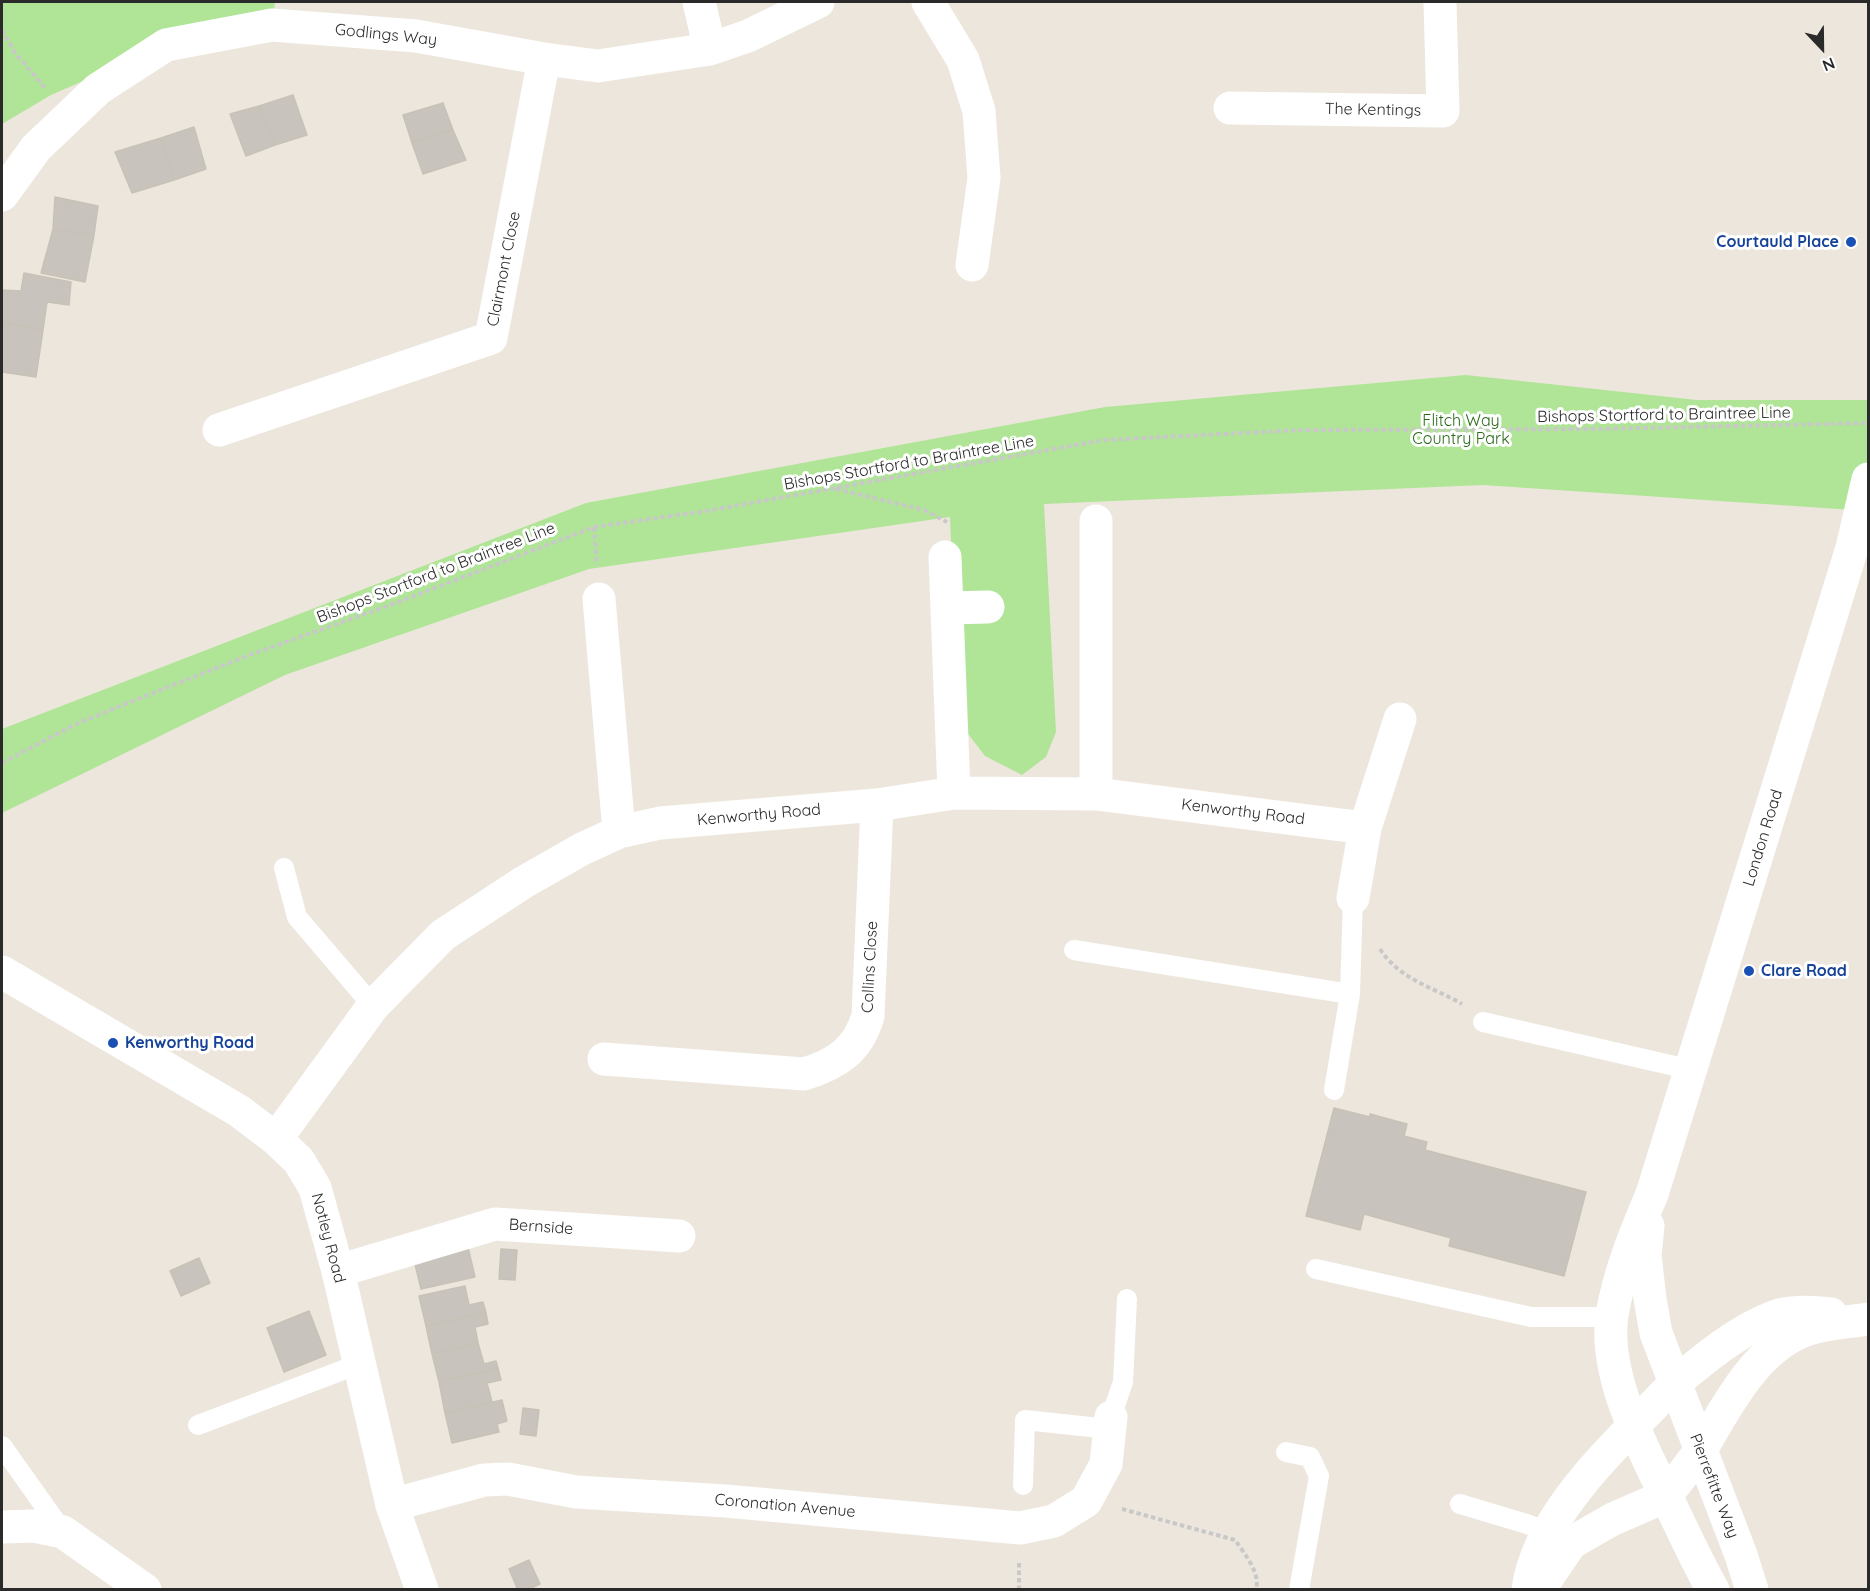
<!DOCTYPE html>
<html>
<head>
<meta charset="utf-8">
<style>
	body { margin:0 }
	#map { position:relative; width:1870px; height:1591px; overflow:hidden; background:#ede6dc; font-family:Quicksand,sans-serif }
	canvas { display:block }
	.frame { position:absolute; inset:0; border:3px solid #2a2a2a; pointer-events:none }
	.north { position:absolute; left:1792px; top:18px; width:60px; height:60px; -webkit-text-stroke:4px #fff; paint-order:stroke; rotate:158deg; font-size:16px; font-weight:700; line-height:24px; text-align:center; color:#2a2a2a }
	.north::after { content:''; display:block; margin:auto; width:21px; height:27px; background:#2a2a2a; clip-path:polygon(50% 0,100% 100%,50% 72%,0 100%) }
</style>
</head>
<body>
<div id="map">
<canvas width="1870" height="1591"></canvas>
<div class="frame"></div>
<div class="north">N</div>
</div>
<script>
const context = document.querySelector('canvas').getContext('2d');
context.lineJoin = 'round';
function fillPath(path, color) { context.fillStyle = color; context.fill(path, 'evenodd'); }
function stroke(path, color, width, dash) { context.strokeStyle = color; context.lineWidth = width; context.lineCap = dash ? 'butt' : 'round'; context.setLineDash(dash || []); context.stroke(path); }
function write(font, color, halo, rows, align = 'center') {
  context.font = font + ' Quicksand,sans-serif'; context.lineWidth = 6; context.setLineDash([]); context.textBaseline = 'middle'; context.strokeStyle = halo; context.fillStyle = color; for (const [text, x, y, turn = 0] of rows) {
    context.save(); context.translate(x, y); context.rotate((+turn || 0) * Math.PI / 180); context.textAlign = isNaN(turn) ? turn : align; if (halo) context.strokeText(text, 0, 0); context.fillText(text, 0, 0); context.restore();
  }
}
fillPath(new Path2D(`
	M2 2H275L272 25 166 45 51 95 2 124Z
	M1466 375 1697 400H1868V511L1483 485 1044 504 1056 732 1046 757 1022 775 985 756 959 722 950 517 589 569 285 675 2 813V729L586 503 1105 407Z`), '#b0e597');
const building = new Path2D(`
	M293 95 307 135 275 145 259 106Z
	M443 103 453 130 412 143 403 115Z
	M259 106 275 145 246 156 230 114Z
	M194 127 206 169 174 180 161 138Z
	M453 130 466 160 423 174 412 143Z
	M161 138 174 180 132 193 115 152Z
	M55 197 98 206 94 235 53 229Z
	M53 229 94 235 85 282 41 273Z
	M24 273 71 282 69 305 47 302 43 330 2 322V290L21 291Z
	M2 322 43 330 36 377 2 372Z
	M1334 1108 1370 1117V1114L1407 1124 1404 1136 1427 1142 1425 1150 1586 1192 1564 1276 1449 1246 1451 1238 1364 1214 1360 1230 1306 1216Z
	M468 1247 475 1277 421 1289 414 1260Z
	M501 1249 517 1250 515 1280 499 1279Z
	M199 1258 210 1283 181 1296 170 1271Z
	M465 1286 469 1305 483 1302 486 1313 426 1326 419 1296Z
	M309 1311 326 1355 284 1372 267 1328Z
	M486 1313 488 1324 475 1327 478 1343 432 1354 426 1326Z
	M478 1343 484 1364 496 1361 498 1368 439 1382 432 1354Z
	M498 1368 501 1380 487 1383 492 1402 445 1413 439 1382Z
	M502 1400 507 1421 497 1424 499 1432 452 1443 445 1413Z
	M523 1408 539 1410 536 1436 520 1434Z
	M529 1560 540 1584 527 1590H518L509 1569Z`);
fillPath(building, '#c8c3bc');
stroke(building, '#c8c2b6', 1.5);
stroke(new Path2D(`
	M2 30 15 53 46 89
	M836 489 924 510 947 522
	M594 527 597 565
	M2 763 76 724 128 703 244 657 401 601 594 527 706 511 1104 440 1302 430 1600 429 1868 423
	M1380 949C1400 980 1433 987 1462 1004
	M1122 1509 1235 1540C1244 1553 1261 1573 1256 1590
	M1019 1590V1563`), '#c8c8c8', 4, [4.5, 3]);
stroke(new Path2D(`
	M284 868 297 917 373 1006
	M1074 950 1350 994
	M1483 1022 1692 1070
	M1334 1090 1350 994 1353 898
	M1316 1269 1531 1317H1612
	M1111 1417 1123 1382 1127 1299
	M198 1425 359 1364
	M2 1446 63 1532
	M1286 1452 1310 1457 1319 1476 1299 1590
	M1023 1485 1025 1420 1109 1429
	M1460 1504 1527 1524 1556 1535`), '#fff', 20);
stroke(new Path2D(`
	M699 2 710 49
	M928 2 963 60 979 111 984 178 972 265
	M1230 108 1443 111 1440 2
	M2 195 36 148 98 89 166 45 272 25 416 36 544 59 598 66 710 49 748 36 818 2
	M219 430 491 338 544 59
	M1096 521V794
	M945 557 954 793
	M599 599 619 832
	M947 608 988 607
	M1353 898 1365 828 1400 719
	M604 1059 804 1074C837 1064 858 1050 868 1016L877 805
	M276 1139 373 1006 443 935 524 882 582 849 619 832 660 823 877 805 954 793 1096 794 1365 828
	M338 1271 495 1224 679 1236
	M1675 1383C1704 1359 1736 1332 1771 1318 1789 1310 1812 1312 1831 1314
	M1701 1450C1726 1407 1757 1345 1809 1329 1827 1323 1849 1322 1868 1319
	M392 1505 484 1480 508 1479 576 1492 726 1501 1020 1528 1054 1521 1086 1501 1106 1464 1111 1417
	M2 1527 34 1526 63 1532 145 1590`), '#fff', 33);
stroke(new Path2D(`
	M2 972 239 1111 276 1139 299 1161 315 1188 338 1271 392 1505 422 1590
	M1648 1226 1645 1255 1650 1299 1656 1333 1741 1555 1752 1590
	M1528 1590C1538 1511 1623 1439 1675 1383
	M1539 1590 1571 1543 1613 1519 1666 1496 1701 1450
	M1713 1590C1697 1562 1684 1533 1670 1504 1644 1451 1603 1376 1612 1315 1619 1273 1635 1234 1652 1194L1852 548 1868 479`), '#fff', 33);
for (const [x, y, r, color] of [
	[1851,242,6,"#1a4fb4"],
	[1749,971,6,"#1a4fb4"],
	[113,1043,6,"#1a4fb4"]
]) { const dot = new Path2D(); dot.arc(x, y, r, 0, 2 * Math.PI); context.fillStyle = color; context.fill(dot); stroke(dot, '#fff', 2); }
write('16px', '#2a2a2a', '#fff', [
	["Godlings Way",386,35,6],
	["The Kentings",1373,110,1],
	["Clairmont Close",504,269,-79],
	["Bishops Stortford to Braintree Line",1664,415,-1],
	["Bishops Stortford to Braintree Line",909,463,-10],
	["Bishops Stortford to Braintree Line",436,573,-21],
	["Kenworthy Road",1243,812,7],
	["Kenworthy Road",759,815,-5],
	["London Road",1763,838,-73],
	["Collins Close",870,967,-87],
	["Bernside",541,1227,4],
	["Notley Road",328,1238,75],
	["Pierrefitte Way",1714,1486,69],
	["Coronation Avenue",785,1506,5]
]);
write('bold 16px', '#164399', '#fff', [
	["Courtauld Place",1839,242,"right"],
	["Clare Road",1761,971],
	["Kenworthy Road",125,1043]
], 'left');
write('16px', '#286a18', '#fff', [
	["Flitch Way",1461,421],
	["Country Park",1461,439]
]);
</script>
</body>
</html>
